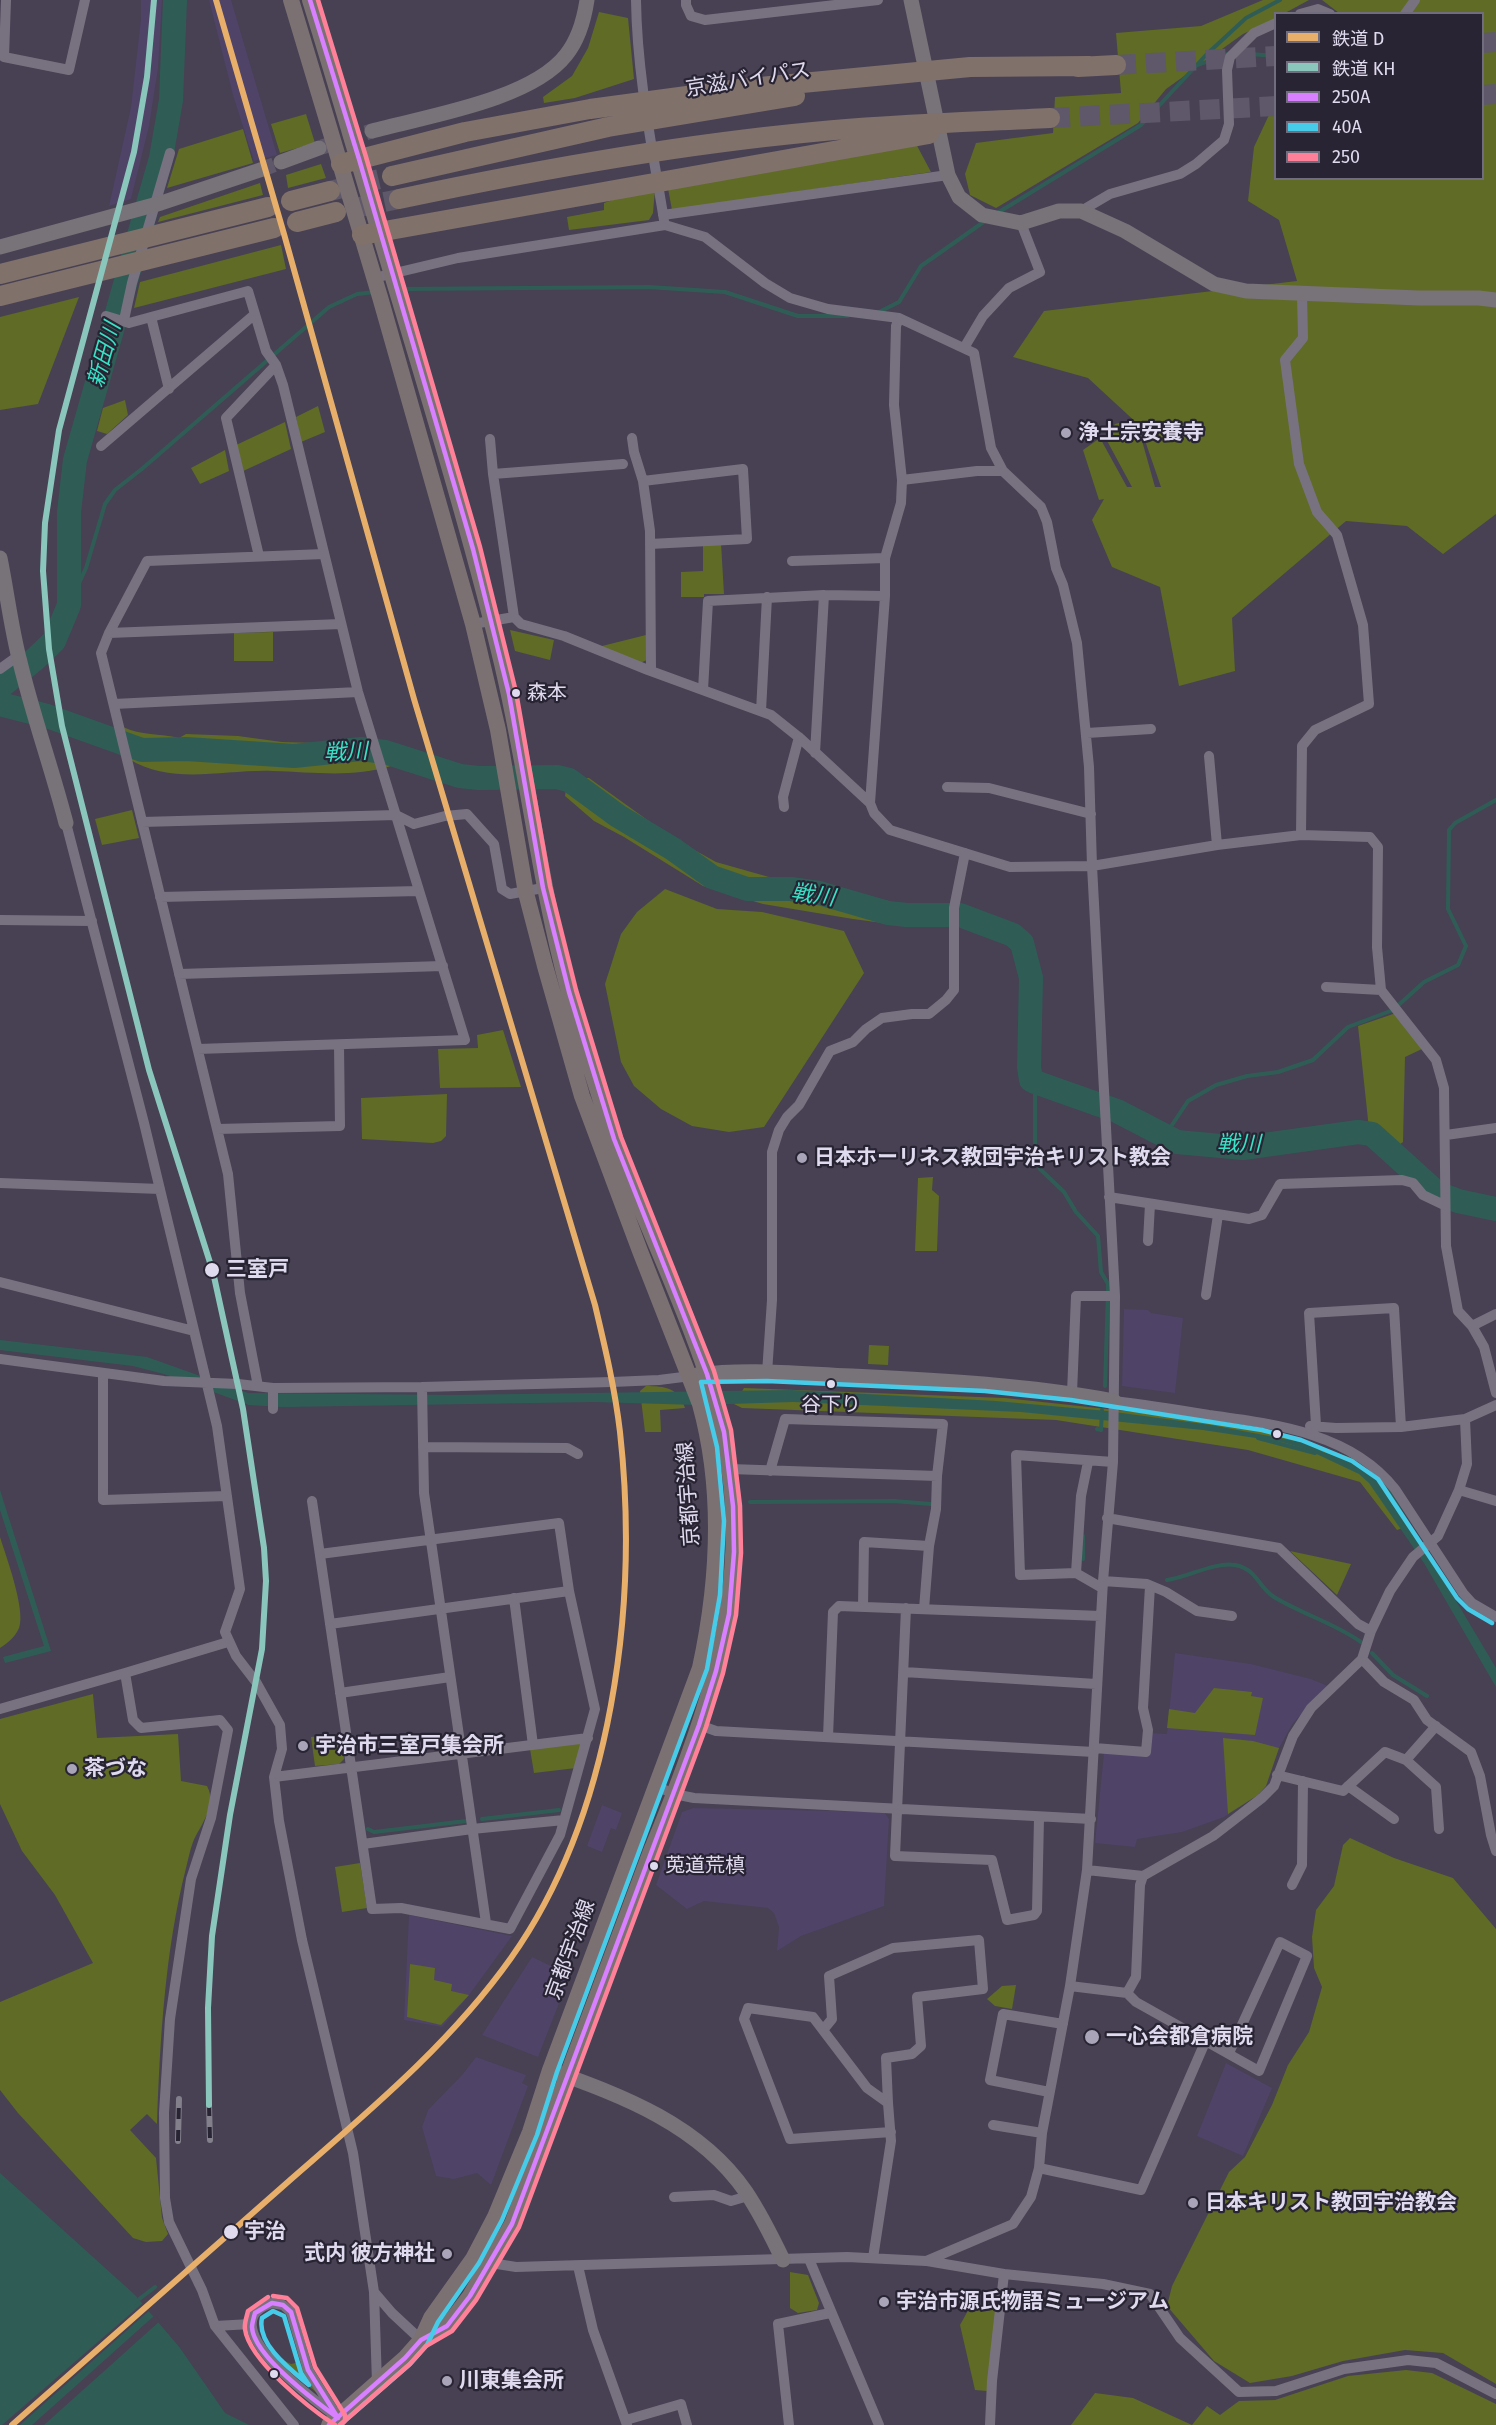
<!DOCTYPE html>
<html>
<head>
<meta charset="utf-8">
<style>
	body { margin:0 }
	#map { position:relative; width:1496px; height:2425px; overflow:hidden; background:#474153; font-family:"Fira Sans","Noto Sans JP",sans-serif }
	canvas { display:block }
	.legend { position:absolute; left:1274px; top:12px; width:210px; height:168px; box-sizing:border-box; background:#292433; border:2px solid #726d7e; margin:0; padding:8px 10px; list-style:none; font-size:18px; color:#e0daee }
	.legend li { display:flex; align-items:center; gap:12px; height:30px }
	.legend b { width:30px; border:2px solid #726d7e }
</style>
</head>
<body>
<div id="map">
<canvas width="1496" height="2425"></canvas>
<ul class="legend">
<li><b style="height:8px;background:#e8af6b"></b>鉄道 D</li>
<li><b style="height:8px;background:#8ac6bc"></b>鉄道 KH</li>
<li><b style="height:8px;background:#d880ff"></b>250A</li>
<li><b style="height:8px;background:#46cce9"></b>40A</li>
<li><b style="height:8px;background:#ff8098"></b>250</li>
</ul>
</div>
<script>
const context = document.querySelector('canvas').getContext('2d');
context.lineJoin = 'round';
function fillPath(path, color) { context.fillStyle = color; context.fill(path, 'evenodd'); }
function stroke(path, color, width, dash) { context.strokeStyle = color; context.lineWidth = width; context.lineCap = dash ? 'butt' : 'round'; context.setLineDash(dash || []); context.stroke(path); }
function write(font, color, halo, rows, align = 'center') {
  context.font = font + ' "Fira Sans","Noto Sans JP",sans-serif'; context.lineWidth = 4.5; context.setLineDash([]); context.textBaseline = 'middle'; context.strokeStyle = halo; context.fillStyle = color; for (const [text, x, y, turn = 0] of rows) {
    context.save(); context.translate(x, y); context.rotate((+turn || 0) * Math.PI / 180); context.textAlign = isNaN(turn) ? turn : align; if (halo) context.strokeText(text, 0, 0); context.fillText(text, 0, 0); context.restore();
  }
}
fillPath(new Path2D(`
	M141 0H162L158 68 149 126 131 199 109 206 131 107 141 19Z
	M209 0H231L277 155 254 161 233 95Z
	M1124 1309 1148 1310 1151 1313 1183 1318 1175 1393 1122 1386Z
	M1175 1653 1251 1664 1311 1679 1328 1686 1293 1723 1279 1748 1266 1786 1258 1795 1224 1817 1182 1832 1137 1839 1135 1847 1095 1843 1104 1753 1148 1756 1150 1733 1167 1734Z
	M602 1805 622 1813 616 1830 611 1828 602 1852 587 1846Z
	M693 1808 884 1812 889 1819 884 1906 801 1936 777 1951 779 1927 774 1913 768 1908 704 1901 687 1909 656 1885 682 1812Z
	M409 1915 512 1936 469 1995 442 2027 404 2020Z
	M532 1957 570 1975 538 2057 482 2035Z
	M476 2057 526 2075 522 2083 528 2086 491 2185 477 2173 454 2179 436 2176 422 2127 428 2110 463 2074Z
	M1226 2063 1272 2088 1243 2156 1197 2136Z`), '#4f4367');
fillPath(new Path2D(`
	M1263 0H1309L1285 13 1276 14 1275 19 1243 34 1166 89 1138 123 996 208 970 195 965 174 976 143 1053 133 1055 97 1121 93 1116 33 1201 26Z
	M1322 0H1496V514L1443 554 1407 526 1346 521 1232 618 1235 671 1179 686 1160 587 1112 567 1092 520 1104 499 1099 500 1083 450 1100 438 1127 487H1132L1105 437 1115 424 1126 421 1139 430 1155 487H1161L1140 426 1088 378 1013 357 1044 311 1297 281 1279 220 1248 201 1254 147 1275 102 1276 178H1482V14L1339 13Z
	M599 12 628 18 634 79 575 98 544 103 543 97 572 76 588 48Z
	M306 114 315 143 280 153 271 124Z
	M243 129 253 163 167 188 179 149Z
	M915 142 931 172 672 210 667 183Z
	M321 164 326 178 288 188 286 175Z
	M260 183 263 195 158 222 160 217Z
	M655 189 653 213 649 220 569 230 567 217 604 210V203L634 192Z
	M281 245 286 269 134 308 140 282Z
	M79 297 38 404 0 410V317Z
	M125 400 128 415 107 434 97 431 103 408Z
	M318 406 325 432 301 442 296 417Z
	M285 422 291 449 241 472 234 446Z
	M225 450 229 471 200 484 191 468Z
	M721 543 724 594H704V597H681V572L703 571V544Z
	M510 630 554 640 550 660 515 651Z
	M273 632V661H234V633Z
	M646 635 649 659 640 663 598 647Z
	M123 727C141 736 160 733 179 738L186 734 238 736 282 742 317 743 361 739 387 749 391 766C353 778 312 772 273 771 225 769 172 786 129 759Z
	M577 778H589L671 837 716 862 776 879 854 892 892 902 901 912 883 923 853 919 763 904 703 886 624 837 594 821 565 796 567 783Z
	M132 810 139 838 102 845 95 819Z
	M665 889 717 909 762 912 844 931 864 973 764 1127 729 1132 692 1126 661 1109 634 1086 621 1062 605 984 621 934 637 912Z
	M1396 1013 1424 1048 1405 1057 1403 1142 1395 1148 1369 1129 1358 1026Z
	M503 1030 521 1087 440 1088 438 1049 478 1048 477 1035Z
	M447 1094 446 1136 441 1141 433 1143 362 1139 361 1098Z
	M933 1177 932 1190 939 1196 937 1251H915L918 1178Z
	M869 1345 889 1346 888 1365 868 1364Z
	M646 1386C665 1386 679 1388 685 1408L660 1410 661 1432H645L640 1391Z
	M744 1388 1005 1398 1163 1415 1248 1427 1307 1442 1354 1459 1377 1479 1411 1525 1397 1530 1360 1482 1248 1450 1056 1420 742 1408 734 1404Z
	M0 1537C6 1556 26 1610 19 1628 15 1637 8 1643 0 1648Z
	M1290 1551 1351 1564 1337 1595Z
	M1214 1688 1252 1692 1251 1696 1263 1698 1255 1735 1167 1728 1169 1709 1195 1713Z
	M93 1694 97 1738 178 1734 181 1781 207 1786C218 1806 200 1825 193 1842 190 1850 188 1860 186 1868 165 1951 160 2039 157 2124L147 2114 130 2130 156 2158 162 2218 168 2234 162 2241 146 2242 133 2238 18 2113 0 2090V2002L93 1963 55 1895 22 1851 0 1804V1719Z
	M341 1734 344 1759 339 1764 315 1766 311 1737Z
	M1223 1738 1253 1741 1279 1748 1266 1786 1258 1795 1228 1814Z
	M582 1743 576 1768 534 1773 530 1749Z
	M1350 1838 1394 1858 1453 1878 1496 1929V2384L1443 2353 1405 2350 1343 2361 1292 2376 1250 2383 1214 2361 1167 2306 1172 2286 1229 2172 1245 2157 1272 2105 1288 2065 1309 2032 1322 1987 1314 1968 1312 1937 1316 1910 1334 1886 1343 1845Z
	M360 1863 367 1908 342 1912 335 1867Z
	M410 1964 435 1968 434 1980 452 1984 451 1991 469 1995 441 2025 407 2017Z
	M1016 1985 1012 2009 995 2006 987 1999 1002 1986Z
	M790 2272 808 2275 819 2303 817 2310 798 2313 790 2308Z
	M970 2307 996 2310 987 2391 975 2390 960 2325Z
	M285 2361 291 2364 300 2362 308 2380 320 2395 284 2367 281 2363Z
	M1406 2370 1432 2373 1496 2404V2425H1192L1207 2406 1220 2415 1239 2401 1275 2400 1348 2376Z
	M1095 2393 1133 2398 1192 2425H1071Z`), '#606b26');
fillPath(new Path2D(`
	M0 1340 147 1357 248 1393 452 1395 791 1390 996 1401 1107 1411 1211 1425 1306 1443 1323 1452 1355 1462 1372 1472 1390 1490 1496 1668V1687L1424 1563 1369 1483 1359 1474 1306 1449 1282 1442 1203 1430 1021 1412 793 1402 698 1405 594 1402 283 1407 249 1405 164 1374 133 1366 0 1350Z
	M0 1490 51 1651 5 1663 3 1657 44 1646 0 1510Z
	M0 2173 135 2295 180 2348 225 2413 249 2425H0Z`), '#2f5d56');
fillPath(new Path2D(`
	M144 2302 150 2310 20 2425H2Z
	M155 2315 160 2321 44 2425H32Z`), '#474153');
stroke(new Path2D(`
	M1237 53 1276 56
	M1198 65 1230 53
	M999 212 1141 125 1207 54 1246 18 1280 0
	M400 289 649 287 725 292 798 316H848
	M879 312 899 302 921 266 985 221
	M69 605 86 568 105 504 115 490 143 468 329 307 357 294 375 292
	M1035 1082V1155L1040 1169 1064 1192 1076 1212 1098 1236 1101 1272 1108 1284V1291L1105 1386
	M1164 1137 1188 1101 1216 1085 1247 1076 1278 1072 1313 1060 1348 1027 1393 1010 1424 982 1458 965 1466 946 1448 909 1449 830 1455 823 1496 800
	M1097 1429 1101 1430 1102 1410
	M1258 1438 1315 1453
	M750 1502 894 1501 931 1504
	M1083 1559V1536
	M1167 1580C1189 1577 1213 1562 1235 1565 1257 1569 1258 1587 1274 1597 1302 1614 1334 1623 1361 1642
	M1372 1653 1393 1675 1427 1696
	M482 1819 559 1810
	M368 1829 374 1832 466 1821
	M134 2303 155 2287`), '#2f5d56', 4);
stroke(new Path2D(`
	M0 687 34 660 54 641 69 605V512L75 460 161 158 171 100 175 0
	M0 704 47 716 142 750 186 749 294 756 361 749 385 752 460 776 479 778 557 777 569 780 618 816 673 849 712 877 747 889H791L819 893 888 913 907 915H960L1013 935 1022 943 1031 978 1029 1067 1031 1080 1035 1082 1117 1111 1177 1142 1243 1148 1358 1132 1372 1134 1437 1193 1458 1201 1496 1209`), '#2f5d56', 24);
stroke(new Path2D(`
	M322 147 372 131
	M260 170 281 162`), '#5e586a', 15, [15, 8]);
stroke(new Path2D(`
	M1482 43 1496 42
	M1116 65 1276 56
	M1482 95 1496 94
	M1050 118 1276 106
	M330 191 392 176
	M355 208 399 199`), '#5e586a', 20, [20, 10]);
stroke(new Path2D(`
	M6 0 4 57 69 70 85 0
	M636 0C637 74 652 147 664 220
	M686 0V5L691 16 705 20 878 0
	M1300 14 1318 9 1330 14
	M1405 14 1415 0
	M1081 211 1110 194 1180 174 1196 164 1224 140 1229 124 1227 70 1230 57 1254 33 1276 23
	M663 215 948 175
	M374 278 458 258 665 225 705 237 765 283 790 298 828 309 899 318 974 353 991 448 1003 471 1041 507 1047 522 1056 568 1063 585 1077 643 1089 767 1092 866 1115 1296 1113 1462 1103 1581 1087 1870 1070 1986 1042 2133 1039 2168 1031 2197 1013 2224 926 2261 847 2257 516 2267 491 2263
	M106 316 129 323 151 317
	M124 320 132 283 170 153
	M964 348 983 316 1009 288 1040 272 1021 223
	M169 389 151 317 248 291 266 351 276 365 283 385 358 692 465 1040 198 1049
	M632 438 634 452 643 481 650 531 651 671
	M490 439 493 474 514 617
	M101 446 255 314
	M493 474 623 464
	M902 480 977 471H1003
	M643 481 743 469 747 539 650 544
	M259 556 226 418 276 365
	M792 561 885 558
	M473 624 514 617 521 624 564 636 648 670 771 715 801 739 870 803 874 813 890 830 1010 867 1092 866 1217 845 1301 835 1370 837 1378 847 1377 947 1381 990 1436 1060 1444 1088 1446 1246 1458 1311 1472 1326 1484 1347 1496 1393
	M109 633 341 624
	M0 669 18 656
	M703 690 708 601 824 595 885 596
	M114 704 358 692
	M761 711 767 597
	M1087 733 1151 729
	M815 753 824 595
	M1209 756 1217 845
	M947 787 989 788 1091 814
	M870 803 885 596V558L901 503 902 480 894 405 896 326 899 318
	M784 807 783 797 799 737
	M142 822 396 815 414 824 445 816 467 814 494 844 502 889 510 894 543 888
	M66 823 144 1123 217 1426 240 1589 225 1632 236 1656 256 1682 280 1725 282 1749 274 1777 279 1821 302 1940 353 2153 374 2292 377 2383
	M1301 835 1302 746 1315 730 1369 704 1363 625 1337 535 1317 512 1299 464 1285 360 1303 338 1302 294
	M160 897 419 891
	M0 920 92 921
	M179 974 443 966
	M1326 987 1381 990
	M217 1129 340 1126 339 1045
	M1446 1135 1496 1128
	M0 1183 160 1189
	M1109 1197 1249 1219 1262 1215 1280 1184 1402 1180 1413 1183 1423 1195 1444 1205
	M1148 1241 1150 1204
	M0 1282 194 1331
	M1206 1295 1218 1215
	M1472 1326 1496 1314
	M0 1359 164 1381 238 1384 273 1388 422 1387 612 1382 659 1380 691 1376
	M767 1373 772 1300V1152L779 1130 787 1117 799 1105 830 1051 853 1042 866 1029 882 1018 912 1014H929L946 1000 954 990V908L965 853
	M103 1374V1500L227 1496
	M258 1386 240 1293 228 1174 101 653 109 633 147 561 324 554
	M422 1387 424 1493 486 1923
	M273 1388V1409
	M1072 1393 1076 1296H1115
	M1114 1401C1146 1405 1178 1410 1209 1415 1275 1424 1351 1433 1395 1489L1463 1593 1472 1603 1496 1617
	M1316 1425 1309 1313 1394 1308 1401 1427
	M1310 1426 1336 1428 1401 1427 1465 1419 1496 1405
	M423 1447 567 1448 578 1454
	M730 1469 937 1476
	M770 1471 785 1419 943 1424 937 1476 936 1509 929 1546 924 1609
	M1459 1490 1496 1501
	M312 1501 372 1909 401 1908 510 1929 560 1835 595 1709 569 1591 559 1523 320 1554
	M1107 1518 1279 1548 1358 1624 1371 1631
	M1076 1573 1081 1496 1088 1462
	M1103 1581 1147 1584 1166 1592 1197 1611 1232 1616
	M1102 1588 1076 1573 1020 1575 1016 1455 1113 1462
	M514 1598 533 1745
	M863 1607 864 1542 929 1546
	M906 1608 895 1856 992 1860 1007 1920 1034 1915 1037 1911 1039 1818
	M330 1624 569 1591
	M228 1642 125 1673 133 1720 141 1728 220 1720 228 1730 211 1818 191 1879 170 2019 164 2113 165 2198 169 2222 202 2290 215 2326 294 2425
	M1362 1659 1384 1682 1414 1700 1427 1720 1471 1752 1480 1776 1491 1835 1496 1851
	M904 1672 1096 1684
	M340 1693 450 1677
	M0 1709 125 1673
	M699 1725 716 1731 1094 1752
	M828 1737 833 1612 839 1606 1101 1616
	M1094 1748 1146 1752 1148 1730 1143 1708 1150 1586
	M1406 1760 1436 1726
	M1277 1775 1343 1791 1385 1752 1406 1760 1436 1787 1439 1829
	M274 1777 588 1738
	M656 1786 674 1794 694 1798 1091 1819
	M1348 1786 1394 1819
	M363 1844 472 1829 564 1820
	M1087 1870 1143 1876
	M1292 1885 1302 1865 1303 1781
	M1070 1986 1127 1993 1136 1977 1140 1885 1143 1876 1213 1836 1262 1798 1274 1786 1293 1736 1311 1708 1362 1659 1371 1631 1390 1591 1413 1557 1438 1536 1459 1490 1467 1464 1465 1419
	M1127 1993 1136 2002 1259 2071 1307 1956 1280 1942 1229 2053
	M823 2030 832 2019 829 1976 893 1948 979 1940 983 1989 917 1997 921 2046 912 2054 886 2058 888 2103
	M1049 2092 990 2080 1003 2014 1063 2024
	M993 2125 1042 2133
	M1039 2168 1141 2190 1206 2040
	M674 2197 714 2195 731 2201 748 2196
	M873 2258 891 2141 888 2103 867 2088 813 2017 748 2008 744 2019 790 2139 891 2132
	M809 2259 879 2425
	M927 2261 1004 2274 992 2381 990 2425
	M578 2266 593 2330 627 2425
	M1004 2274 1103 2284 1150 2294 1180 2338 1239 2392 1276 2391 1344 2369 1408 2360 1436 2363 1496 2394
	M374 2292 392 2313 421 2340
	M272 2303 283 2305 291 2312 308 2370 338 2418C317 2402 207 2323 272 2303Z
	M215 2326 251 2324
	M626 2420 681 2404 687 2425
	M789 2425 778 2324 830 2313`), '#787280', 10);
stroke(new Path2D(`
	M911 0 948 175 959 197 982 215 1021 223 1059 211H1081L1125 231 1214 284 1246 291 1419 298H1479L1496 300
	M372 131C427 116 531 100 566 55 579 39 584 20 587 0
	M281 162 319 148
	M0 247 161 203 260 170
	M0 558C7 592 11 628 20 662 33 716 52 769 66 823
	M697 1375C747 1368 801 1374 852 1376 939 1380 1028 1385 1114 1401
	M550 2070C623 2096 700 2125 746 2192 760 2213 772 2237 783 2260`), '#787279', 15);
stroke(new Path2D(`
	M291 0 380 297 473 624 498 730 526 893 545 966 582 1096 640 1251 700 1404C724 1491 719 1580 700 1668L550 2070 530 2132 495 2217 473 2259 431 2318 421 2340 405 2358 329 2425
	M310 0C340 96 367 192 396 288 432 408 469 529 499 651 527 763 538 879 569 992 582 1041 597 1091 614 1140 657 1260 726 1376 733 1506 740 1627 697 1741 651 1851L512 2224 470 2296 447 2326 421 2340`), '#7c7172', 16);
stroke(new Path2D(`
	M1078 67 1116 65
	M341 164 465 132 590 109 739 89 970 67 1089 66
	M392 176 608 127 795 96
	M399 199C536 170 674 145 813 132 892 124 971 122 1050 118
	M291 201 330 191
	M297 222 336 212
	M362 235 929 134
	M0 274 268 207
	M0 296 274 228`), '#80716b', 20);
const rail = new Path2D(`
	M209 2105 210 2140
	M178 2141 179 2099`);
stroke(rail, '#837f8b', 6);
stroke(rail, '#292433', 4, [11]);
stroke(new Path2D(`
	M310 0 359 159 473 549 509 694 543 888 569 992 614 1139 707 1374 724 1432 733 1506 734 1552 729 1614 716 1671 699 1725 512 2224 470 2296 447 2326 421 2340 405 2358 329 2425
	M272 2303 283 2305 291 2312 308 2370 338 2418C316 2402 253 2355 252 2327 252 2323 254 2317 255 2313Z`), '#d880ff', 4.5);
stroke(new Path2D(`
	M273 2311 284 2316 301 2373 309 2385C291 2370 256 2344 262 2318Z
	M340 2425 410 2364 427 2345 438 2322 479 2263 502 2220 537 2135 557 2072 707 1669 720 1595 724 1521 717 1447 701 1382 767 1381 985 1391 1071 1400 1262 1430 1301 1440 1352 1461 1378 1479 1457 1598 1468 1609 1492 1623`), '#46cce9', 4.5);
stroke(new Path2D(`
	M318 0 366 157 480 547 516 692 550 886 576 990 621 1137 714 1371 731 1430 740 1506 741 1553 736 1615 723 1673 706 1727 519 2227 476 2300 452 2331 426 2346 410 2364 340 2425
	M273 2296 287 2298 297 2308 315 2367 345 2415V2421L341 2425
	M268 2297 248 2311C247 2316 244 2323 245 2329 249 2360 309 2408 335 2425`), '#ff8098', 4.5);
stroke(new Path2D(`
	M12 2425C104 2344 197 2262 289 2181 368 2112 450 2044 511 1958 613 1814 639 1604 620 1432 615 1389 605 1347 595 1305L414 699 284 234 216 0`), '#e8af6b', 6);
stroke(new Path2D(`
	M154 0 147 77 134 152 59 430 45 523 43 571 49 649 62 726 149 1070 213 1272 243 1409 264 1548 266 1581 262 1649 230 1815 212 1936 208 2008 209 2105`), '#8ac6bc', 6);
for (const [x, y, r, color] of [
	[1066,433,6,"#aaa4b8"],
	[516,693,5,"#e0daee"],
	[802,1158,6,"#aaa4b8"],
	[212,1270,8,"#e0daee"],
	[831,1384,5,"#e0daee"],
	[1277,1434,5,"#e0daee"],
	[303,1746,6,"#aaa4b8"],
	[72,1769,6,"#aaa4b8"],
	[654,1866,5,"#e0daee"],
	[1092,2037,8,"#aaa4b8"],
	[1193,2203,6,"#aaa4b8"],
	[231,2232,8,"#e0daee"],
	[447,2254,6,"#aaa4b8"],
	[884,2302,6,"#aaa4b8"],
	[274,2374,5,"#e0daee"],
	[447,2381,6,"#aaa4b8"]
]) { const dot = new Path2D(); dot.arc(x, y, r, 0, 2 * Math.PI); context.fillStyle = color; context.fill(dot); stroke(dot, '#292433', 2); }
write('20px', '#e0daee', '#292433', [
	["森本",527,693],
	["谷下り",831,1405,"center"],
	["莵道荒槙",665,1866]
], 'left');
write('21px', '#e0daee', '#292433', [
	["京滋バイパス",748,80,-9],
	["京都宇治線",689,1494,-94],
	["京都宇治線",571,1950,-70]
]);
write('bold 21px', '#e0daee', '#292433', [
	["浄土宗安養寺",1078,433],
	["日本ホーリネス教団宇治キリスト教会",814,1158],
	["宇治市三室戸集会所",315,1746],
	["茶づな",84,1769],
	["一心会都倉病院",1106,2037],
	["日本キリスト教団宇治教会",1205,2203],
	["式内 彼方神社",435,2254,"right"],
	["宇治市源氏物語ミュージアム",896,2302],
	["川東集会所",459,2381]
], 'left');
write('bold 21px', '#e0daee', '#292433', [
	["三室戸",226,1270],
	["宇治",244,2232]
], 'left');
write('italic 22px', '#37e3c6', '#292433', [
	["新田川",105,355,-74],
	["戦川",346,753,-3],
	["戦川",813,896,8],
	["戦川",1239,1145]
]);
</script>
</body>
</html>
